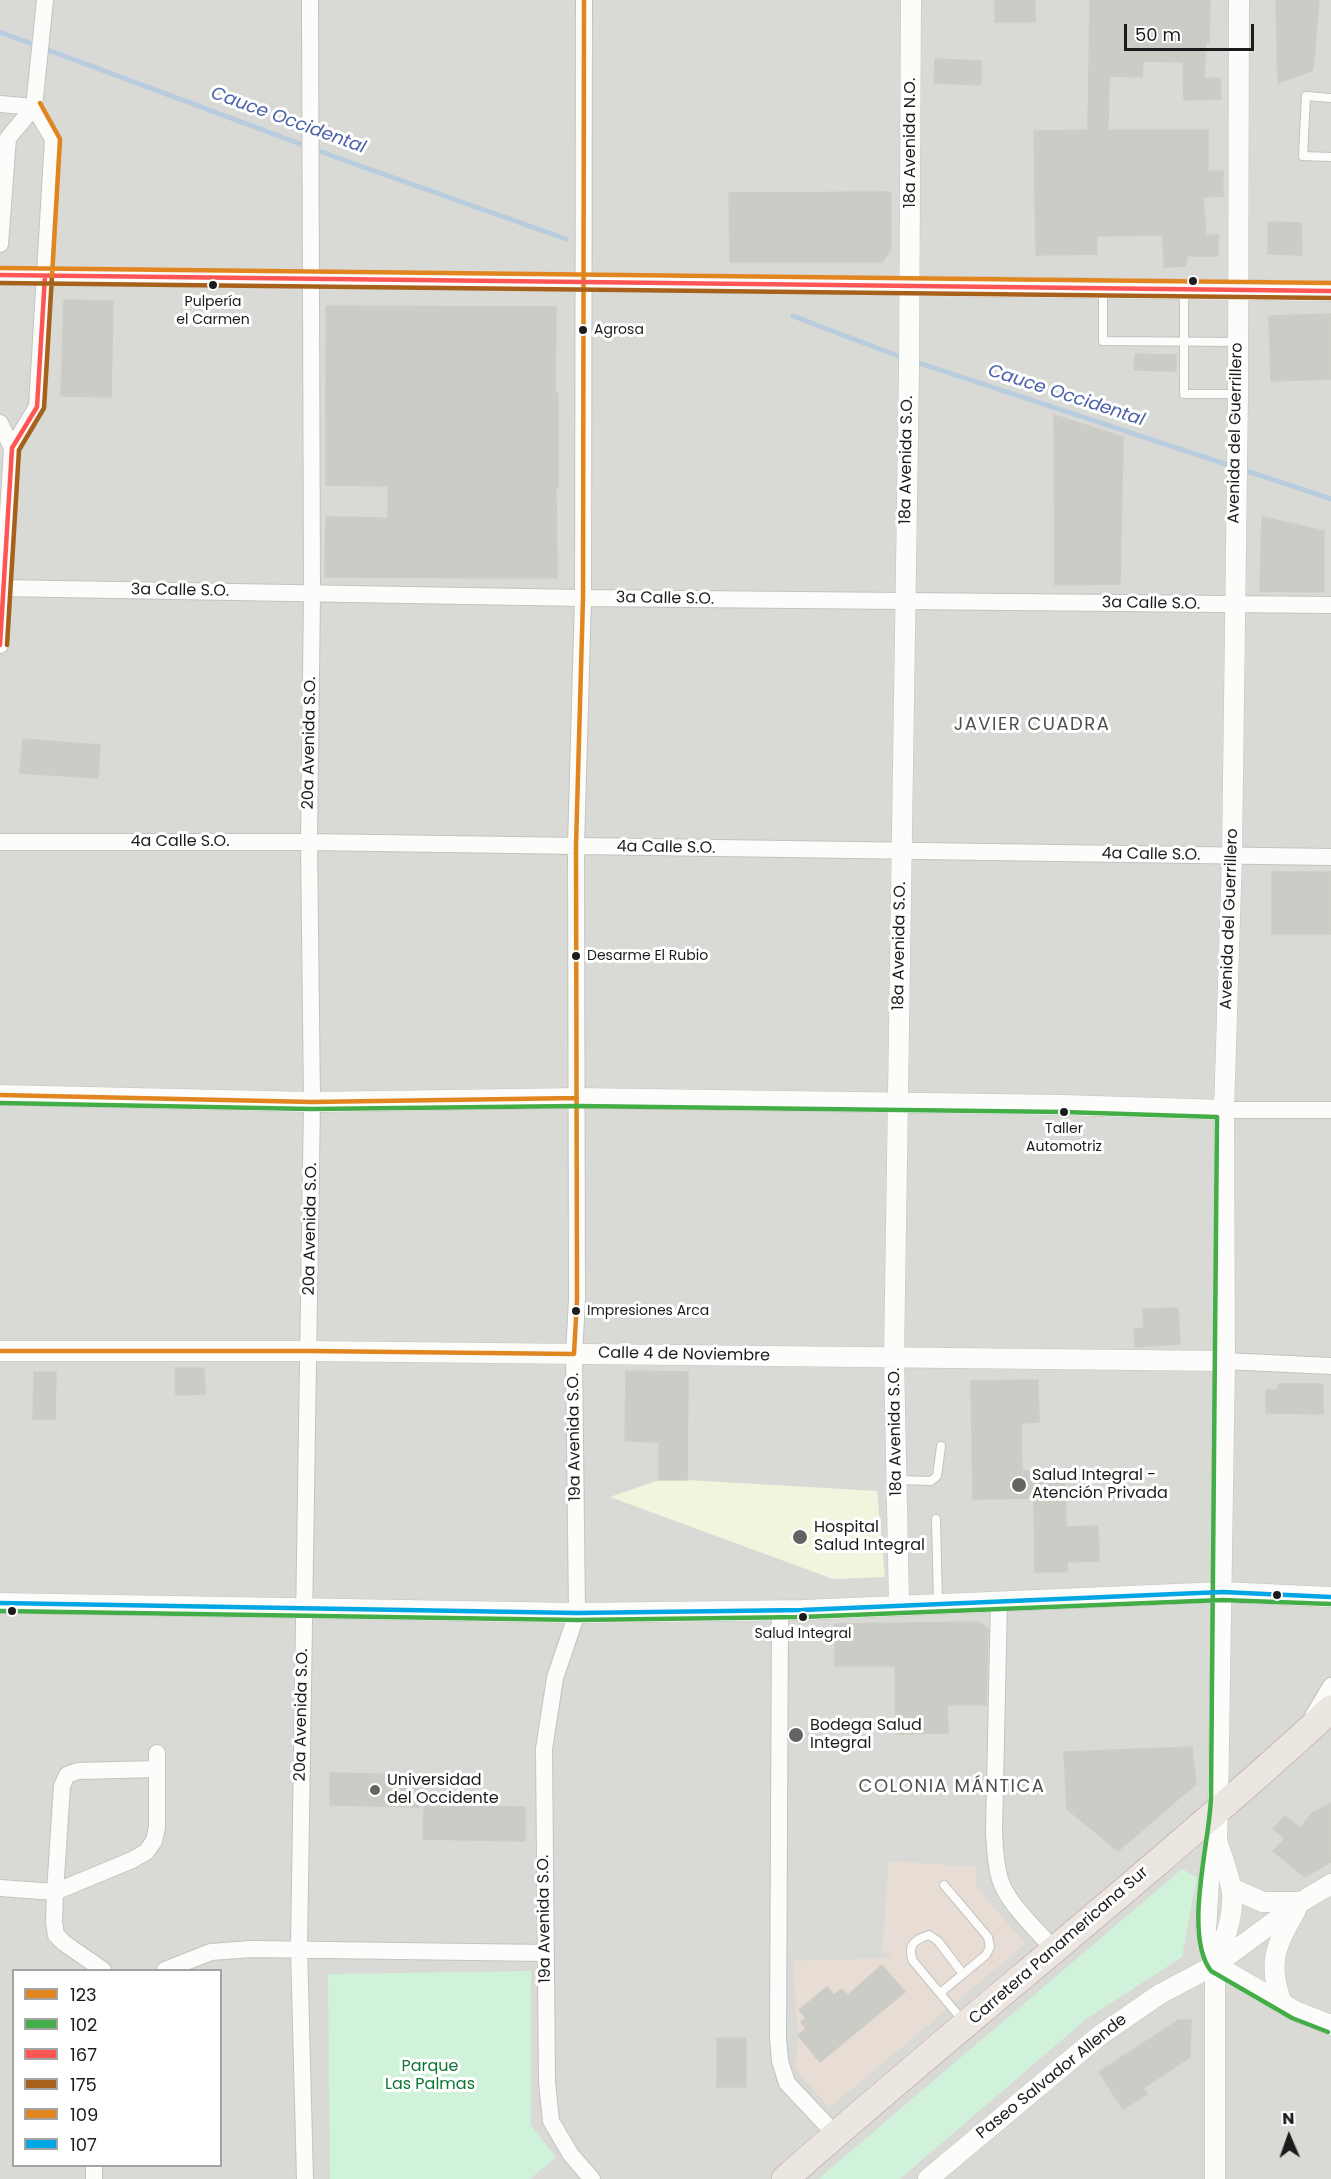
<!DOCTYPE html>
<html>
<head>
<meta charset="utf-8">
<style>
	body { margin:0 }
	#map { position:relative; width:1331px; height:2179px; overflow:hidden; background:#eaeae4; font-family:Poppins,sans-serif }
	canvas { display:block }
	.legend { position:absolute; left:12px; top:1969px; width:210px; height:198px; box-sizing:border-box; background:#fff; border:2px solid #a4a4a4; margin:0; padding:8px 10px; list-style:none; font-size:18px; color:#1c1c1c }
	.legend li { display:flex; align-items:center; gap:12px; height:30px }
	.legend b { width:30px; border:2px solid #a4a4a4 }
	.north { position:absolute; left:1259px; top:2107px; width:60px; height:60px; -webkit-text-stroke:4px #fff; paint-order:stroke; rotate:358deg; font-size:16px; font-weight:700; line-height:24px; text-align:center; color:#1c1c1c }
	.north::after { content:''; display:block; margin:auto; width:21px; height:27px; background:#1c1c1c; clip-path:polygon(50% 0,100% 100%,50% 72%,0 100%) }
	.scale { position:absolute; left:1124px; top:24px; width:130px; height:27px; box-sizing:border-box; border:3px solid #1c1c1c; border-top:0; padding-left:8px; font-size:18px; line-height:21px; white-space:nowrap; color:#1c1c1c; -webkit-text-stroke:4px #fff; paint-order:stroke }
</style>
</head>
<body>
<div id="map">
<canvas width="1331" height="2179"></canvas>
<ul class="legend">
<li><b style="height:8px;background:#e1861f"></b>123</li>
<li><b style="height:8px;background:#43ad47"></b>102</li>
<li><b style="height:8px;background:#f55"></b>167</li>
<li><b style="height:8px;background:#a8611a"></b>175</li>
<li><b style="height:8px;background:#e1861f"></b>109</li>
<li><b style="height:8px;background:#01a6e4"></b>107</li>
</ul>
<div class="north">N</div>
<div class="scale">50 m</div>
</div>
<script>
const context = document.querySelector('canvas').getContext('2d');
context.lineJoin = 'round';
function fillPath(path, color) { context.fillStyle = color; context.fill(path, 'evenodd'); }
function stroke(path, color, width, dash) { context.strokeStyle = color; context.lineWidth = width; context.lineCap = dash ? 'butt' : 'round'; context.setLineDash(dash || []); context.stroke(path); }
function write(font, color, halo, rows, align = 'center') {
  context.font = font + ' Poppins,sans-serif'; context.lineWidth = 6; context.setLineDash([]); context.textBaseline = 'middle'; context.strokeStyle = halo; context.fillStyle = color; for (const [text, x, y, turn = 0] of rows) {
    context.save(); context.translate(x, y); context.rotate((+turn || 0) * Math.PI / 180); context.textAlign = isNaN(turn) ? turn : align; if (halo) context.strokeText(text, 0, 0); context.fillText(text, 0, 0); context.restore();
  }
}
fillPath(new Path2D(`
	M0 0H1331V2179H0ZM14 1970H220V2166H14Z`), '#d9d9d6');
fillPath(new Path2D(`
	M889 1861 977 1867 976 1886 1025 1944 829 2108 796 2069 798 2035 793 1961 892 1958 882 1949Z`), '#e8ddd5');
fillPath(new Path2D(`
	M659 1480H687L877 1491 885 1577 833 1579 610 1497Z`), '#f0f5de');
fillPath(new Path2D(`
	M1182 1869 1197 1877 1182 1957 1085 2020 900 2179H818Z
	M531 1971V2125L556 2157 530 2179H330L328 1974Z`), '#d1f2da');
stroke(new Path2D(`
	M0 32 338 158 566 239
	M793 316 898 356 1331 499`), '#b8ccdd', 5);
const building = new Path2D(`
	M995 0H1035V22H995Z
	M1090 0H1210L1209 42H1206L1204 78H1220L1221 99 1184 100 1183 62 1143 61 1142 77 1109 76 1108 130H1208V171H1223V196L1203 197 1206 235H1218V256H1187L1186 266 1164 267 1163 235 1097 236V254L1036 255 1034 131 1088 130Z
	M1276 0H1319L1313 70 1278 83Z
	M935 59 981 61V85L934 83Z
	M891 192V249L882 262H730L729 193Z
	M1268 222 1301 223 1302 255 1268 254Z
	M64 300 113 301 111 397 61 396Z
	M326 306 556 307 555 393H558V487H556L557 578 325 577 326 517 388 518V486L326 485Z
	M1331 314V379L1271 381 1269 316Z
	M1135 354 1176 355V371L1134 370Z
	M1054 415 1123 437 1120 584 1055 585Z
	M1262 517 1324 531V592L1260 591Z
	M23 739 100 745 98 778 20 773Z
	M1272 872H1331V934H1272Z
	M1178 1308 1180 1344 1135 1347 1134 1329 1144 1328 1143 1309Z
	M175 1368H204L205 1394 176 1395Z
	M626 1371 688 1372 687 1480H659V1442L625 1441Z
	M34 1372H56L55 1419H33Z
	M1038 1380 1039 1422 1021 1423 1022 1471 1065 1470 1066 1527 1098 1526 1099 1561 1067 1562V1572H1035L1034 1498 973 1499 971 1381Z
	M1278 1384H1323V1414L1266 1413V1390H1278Z
	M979 1622 988 1629 986 1705H947L948 1733 896 1734 895 1666H835V1624Z
	M1192 1747 1196 1784 1118 1851 1067 1809 1064 1752Z
	M330 1773 419 1775V1807L330 1805Z
	M1331 1803V1862L1305 1877 1273 1851 1285 1839 1273 1829 1285 1816 1300 1828 1311 1814Z
	M424 1806 525 1807V1841L423 1839Z
	M882 1965 905 1992 820 2062 798 2035 806 2029 801 2022 806 2018 799 2010 827 1987 834 1995 842 1989 848 1995Z
	M1179 2020H1191L1190 2057 1143 2088 1147 2094 1123 2109 1099 2072Z
	M717 2038H746V2087H717Z`);
fillPath(building, '#ccccc7');
stroke(building, '#cdccc5', 1.5);
const service = new Path2D(`
	M1331 98 1306 96 1303 156 1331 157
	M1103 288V341L1238 342
	M1184 290V394H1238
	M897 1480 931 1481 937 1476 941 1446
	M936 1519 938 1604
	M963 1974 938 1941 929 1935C914 1940 907 1945 913 1961L964 2022
	M940 1993 986 1955 990 1947 988 1937 944 1885`);
const minor = new Path2D(`
	M584 0 583 598 576 846 577 1300 574 1354 577 1613 555 1678 544 1749 547 2082 551 2121 571 2155 592 2179
	M0 104 34 107
	M0 244 8 138 34 107 45 0
	M0 275 910 286
	M0 423 12 448 0 645
	M12 448 37 407 53 139 34 107
	M0 588 583 598 1331 605
	M0 842H309L1331 857
	M1224 1110H1331
	M1225 1361 1331 1366
	M999 1600 994 1832C995 1847 995 1864 1000 1879 1006 1902 1038 1931 1054 1950
	M780 1610 778 2038 780 2061 787 2083 835 2134
	M1313 1716 1331 1686
	M0 1888 55 1892 132 1860 146 1852 154 1841 157 1827V1753
	M103 1970 64 1943 56 1935 54 1922 55 1892 62 1786 67 1775 78 1771 157 1769
	M165 1970 211 1952 252 1949 546 1953
	M94 2179V2166
	M305 2179 299 1948 312 1102 309 842 312 593 310 0`);
const tertiary = new Path2D(`
	M910 286 1331 291
	M0 1095 312 1102 577 1098 1064 1105 1224 1110
	M0 1351H309L1225 1361
	M0 1603 577 1613 802 1610 1222 1592 1331 1597
	M899 1606 894 1357 909 370 911 0
	M1231 1888 1263 1902H1301
	M1215 1965C1224 1941 1236 1913 1231 1887 1228 1871 1222 1856 1217 1841
	M1215 1965 1295 2011 1331 2025
	M1283 2005C1266 1964 1276 1945 1296 1910
	M928 2179 1099 2036 1160 1994 1215 1965 1301 1902 1331 1884
	M1215 2179V1965L1206 1931 1209 1881 1217 1838 1218 1810 1225 1361 1224 1110 1232 856 1238 394 1239 0`);
const trunk = new Path2D(`
	M785 2179C907 2071 1034 1968 1158 1862 1216 1812 1275 1762 1331 1709`);
stroke(service, '#c3c3c0', 10);
stroke(minor, '#c3c3c0', 18);
stroke(tertiary, '#c3c3c0', 21);
stroke(trunk, '#bf9e9e', 28);
stroke(service, '#fcfcfb', 8);
stroke(minor, '#fcfcfb', 16);
stroke(tertiary, '#fcfcfb', 20);
stroke(trunk, '#ece6e0', 27);
stroke(new Path2D(`
	M0 1095 312 1102 577 1098
	M0 1351H309L574 1354 577 1300 576 846 583 598 584 0`), '#e1861f', 4.5);
stroke(new Path2D(`
	M0 1103 312 1109 577 1106 1064 1112 1217 1117C1217 1344 1214 1571 1211 1797 1210 1842 1183 1934 1211 1971L1292 2018 1328 2032
	M0 1611 577 1620 802 1617 1222 1600 1331 1604`), '#43ad47', 4.5);
stroke(new Path2D(`
	M0 275 1331 291
	M0 645 12 448 37 407 45 276`), '#f55', 4.5);
stroke(new Path2D(`
	M0 283 1331 298
	M7 645 19 450 44 408 52 276`), '#a8611a', 4.5);
stroke(new Path2D(`
	M40 103 60 139 52 276
	M0 268 1331 283`), '#e1861f', 4.5);
stroke(new Path2D(`
	M0 1603 577 1613 802 1610 1222 1592 1331 1597`), '#01a6e4', 4.5);
for (const [x, y, r, color] of [
	[1193,281,5,"#1c1c1c"],
	[213,285,5,"#1c1c1c"],
	[583,330,5,"#1c1c1c"],
	[576,956,5,"#1c1c1c"],
	[1064,1112,5,"#1c1c1c"],
	[576,1311,5,"#1c1c1c"],
	[1019,1485,8,"#646462"],
	[800,1537,8,"#646462"],
	[1277,1595,5,"#1c1c1c"],
	[12,1611,5,"#1c1c1c"],
	[803,1617,5,"#1c1c1c"],
	[796,1735,8,"#646462"],
	[375,1790,6,"#646462"]
]) { const dot = new Path2D(); dot.arc(x, y, r, 0, 2 * Math.PI); context.fillStyle = color; context.fill(dot); stroke(dot, '#fff', 2); }
write('14px', '#1c1c1c', '#fff', [
	["Pulpería",213,302],
	["el Carmen",213,320],
	["Agrosa",594,330,"left"],
	["Desarme El Rubio",587,956,"left"],
	["Taller",1064,1129],
	["Automotriz",1064,1147],
	["Impresiones Arca",587,1311,"left"],
	["Salud Integral",803,1634]
]);
write('16px', '#1c1c1c', '#fff', [
	["18a Avenida N.O.",911,143,-90],
	["Avenida del Guerrillero",1236,433,-89],
	["18a Avenida S.O.",907,460,-89],
	["3a Calle S.O.",180,591,1],
	["3a Calle S.O.",665,599,1],
	["3a Calle S.O.",1151,604,1],
	["20a Avenida S.O.",310,743,-89],
	["4a Calle S.O.",180,842],
	["4a Calle S.O.",666,848,1],
	["4a Calle S.O.",1151,855,1],
	["Avenida del Guerrillero",1230,919,-88],
	["18a Avenida S.O.",900,946,-89],
	["20a Avenida S.O.",311,1229,-89],
	["Calle 4 de Noviembre",684,1355,1],
	["18a Avenida S.O.",896,1432,-91],
	["19a Avenida S.O.",575,1437,-91],
	["20a Avenida S.O.",302,1715,-89],
	["19a Avenida S.O.",545,1919,-91],
	["Carretera Panamericana Sur",1059,1946,-41],
	["Paseo Salvador Allende",1052,2077,-39]
]);
write('16px', '#1c1c1c', '#fff', [
	["Salud Integral -",1032,1476],
	["Atención Privada",1032,1494],
	["Hospital",814,1528],
	["Salud Integral",814,1546],
	["Bodega Salud",810,1726],
	["Integral",810,1744],
	["Universidad",387,1781],
	["del Occidente",387,1799]
], 'left');
write('16px', '#0d7631', '#fff', [
	["Parque",430,2067],
	["Las Palmas",430,2085]
]);
write('italic 18px', '#4b61a9', '#fff', [
	["Cauce Occidental",288,121,20],
	["Cauce Occidental",1066,396,18]
]);
context.letterSpacing = '1.5px';
write('18px', '#4f4f4f', '#fff', [
	["JAVIER CUADRA",1032,725],
	["COLONIA MÁNTICA",952,1787]
]);
context.letterSpacing = '0px';
</script>
</body>
</html>
